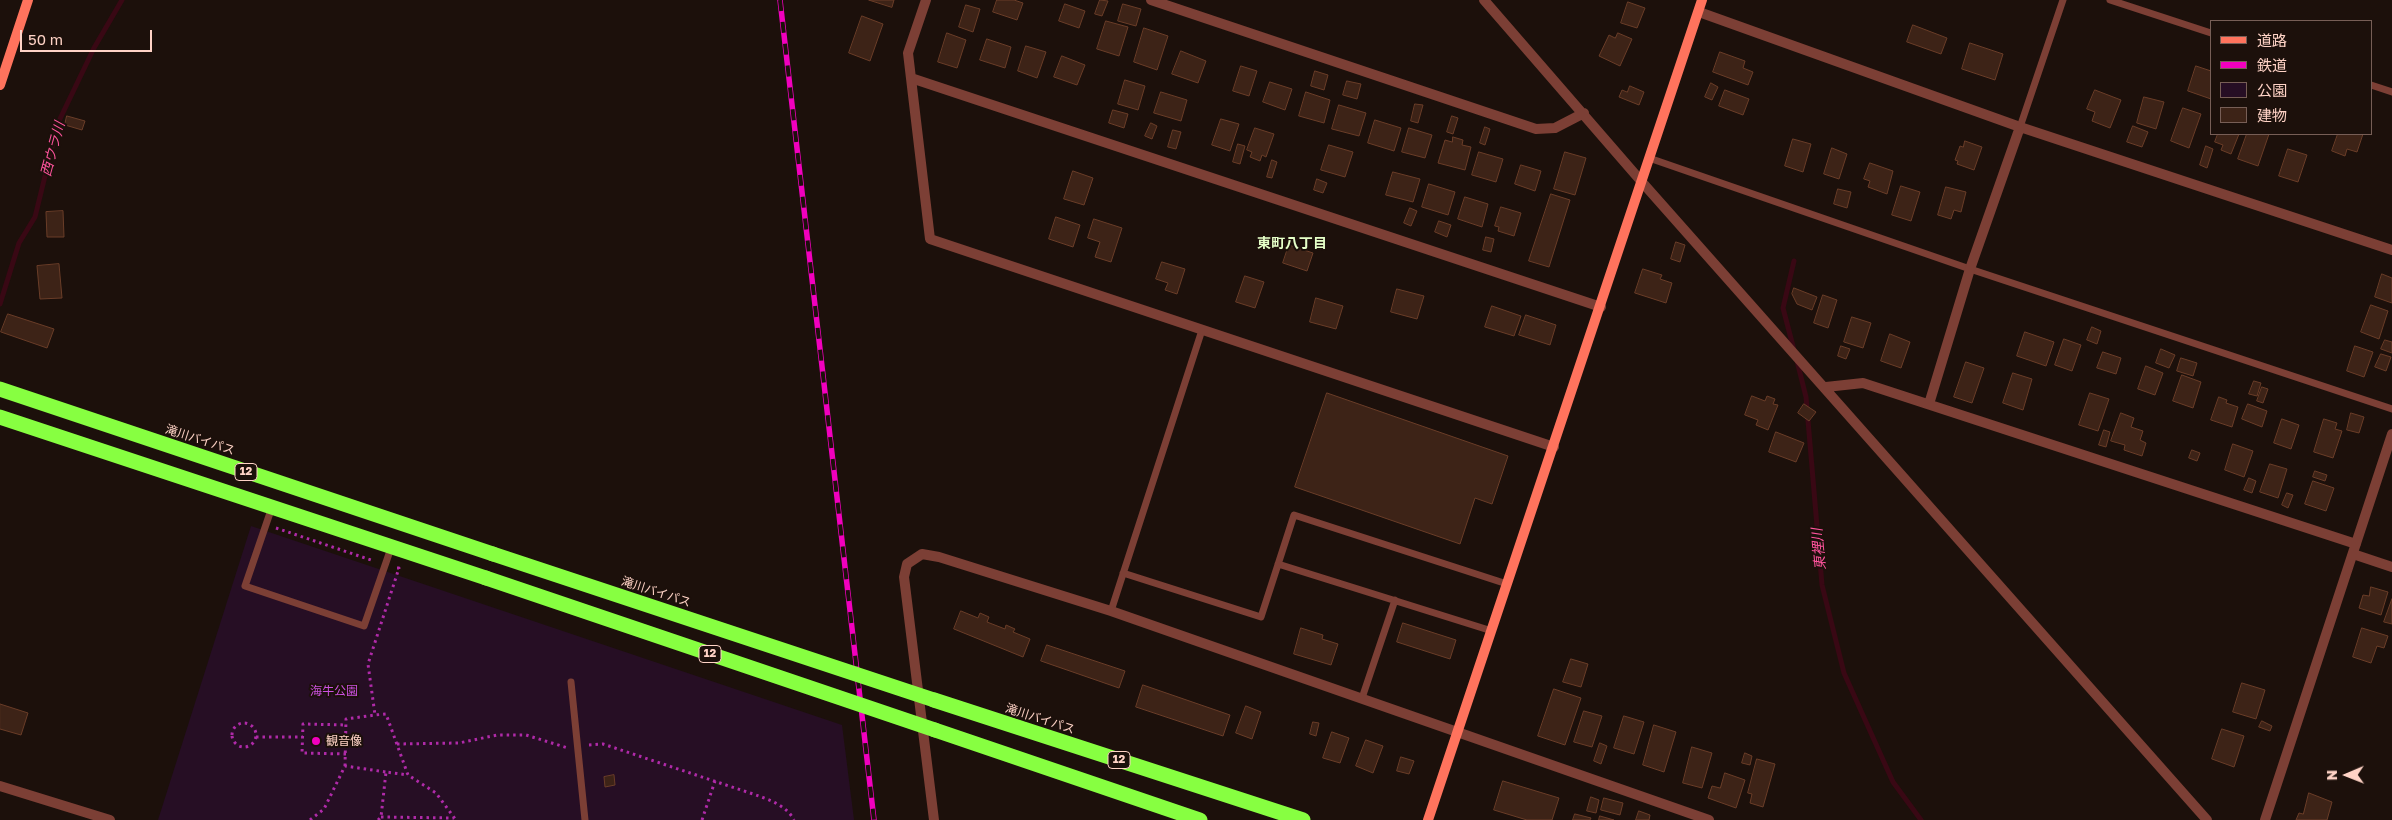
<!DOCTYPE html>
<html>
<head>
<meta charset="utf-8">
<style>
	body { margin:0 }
	#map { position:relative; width:2392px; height:820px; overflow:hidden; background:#1c100b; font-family:"Golos Text","Noto Sans JP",sans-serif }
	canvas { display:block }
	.legend { position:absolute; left:2210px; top:20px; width:162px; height:115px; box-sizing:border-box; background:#1c100b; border:1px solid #775e56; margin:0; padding:6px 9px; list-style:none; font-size:15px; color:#ffd3c6 }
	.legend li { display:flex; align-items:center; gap:10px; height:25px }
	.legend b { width:25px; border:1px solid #775e56 }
	.north { position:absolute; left:2322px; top:750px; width:50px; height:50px; -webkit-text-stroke:4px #1c100b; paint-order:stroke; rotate:269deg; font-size:14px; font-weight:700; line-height:20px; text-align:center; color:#ffd3c6 }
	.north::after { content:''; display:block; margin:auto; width:18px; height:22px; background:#ffd3c6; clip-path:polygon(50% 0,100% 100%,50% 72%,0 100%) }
	.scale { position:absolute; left:20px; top:30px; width:132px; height:22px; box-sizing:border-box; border:2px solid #ffd3c6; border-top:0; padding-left:6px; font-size:15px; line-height:18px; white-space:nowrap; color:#ffd3c6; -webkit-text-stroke:4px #1c100b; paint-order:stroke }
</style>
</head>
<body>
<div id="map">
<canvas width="2392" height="820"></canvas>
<ul class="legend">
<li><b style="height:6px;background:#ff735d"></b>道路</li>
<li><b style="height:6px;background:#f100be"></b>鉄道</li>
<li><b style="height:14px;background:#260e24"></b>公園</li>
<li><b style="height:14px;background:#3d2317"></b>建物</li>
</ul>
<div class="north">N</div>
<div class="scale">50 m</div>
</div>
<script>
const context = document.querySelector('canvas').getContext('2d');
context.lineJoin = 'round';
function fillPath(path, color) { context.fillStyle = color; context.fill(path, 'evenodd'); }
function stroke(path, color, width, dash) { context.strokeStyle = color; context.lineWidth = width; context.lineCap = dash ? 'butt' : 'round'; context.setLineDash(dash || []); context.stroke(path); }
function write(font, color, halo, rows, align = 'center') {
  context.font = font + ' "Golos Text","Noto Sans JP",sans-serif'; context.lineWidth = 4; context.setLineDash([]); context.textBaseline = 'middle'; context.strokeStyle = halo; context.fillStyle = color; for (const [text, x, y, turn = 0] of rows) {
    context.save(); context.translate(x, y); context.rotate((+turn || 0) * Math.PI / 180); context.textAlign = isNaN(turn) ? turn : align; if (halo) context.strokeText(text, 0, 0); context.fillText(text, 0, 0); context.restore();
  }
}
fillPath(new Path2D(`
	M251 526 842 725 854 820H158Z`), '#260e24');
stroke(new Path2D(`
	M0 304 19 243 35 217 58 123 94 48 122 0
	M1794 350 1783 308 1794 261
	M1797 361 1806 397 1822 585 1844 673 1893 782 1921 820`), '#390814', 5);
const building = new Path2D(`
	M869 0H894L892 7Z
	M997 0H1014L1023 3 1017 20 993 12Z
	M1100 0 1108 1 1102 16 1095 14Z
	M1628 2 1645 8 1637 28 1621 23Z
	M1065 4 1085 11 1079 28 1059 21Z
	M1123 4 1141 9 1136 26 1118 21Z
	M966 5 980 9 973 32 959 27Z
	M862 16 883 24 870 61 849 53Z
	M1106 21 1128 27 1119 56 1097 49Z
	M1913 25 1947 38 1941 54 1907 42Z
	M1144 28 1168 36 1157 70 1134 62Z
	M947 33 966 40 957 68 938 62Z
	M1618 33 1632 39 1620 66 1599 56 1609 35 1615 38Z
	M987 39 1011 47 1005 68 980 60Z
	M1970 43 2003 54 1995 80 1962 69Z
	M1026 46 1046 52 1037 78 1018 71Z
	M1181 51 1206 61 1198 83 1172 74Z
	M1720 52 1745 61 1743 68 1753 72 1748 85 1713 72Z
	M1062 56 1085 65 1077 85 1054 77Z
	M1241 66 1257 71 1249 96 1233 91Z
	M2196 66 2211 71V99L2188 91Z
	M1315 71 1328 75 1324 90 1311 86Z
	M1125 80 1145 86 1138 110 1118 104Z
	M1347 81 1361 84 1357 99 1343 95Z
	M1270 82 1292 89 1285 110 1263 102Z
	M1711 83 1718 87 1712 100 1705 97Z
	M1630 86 1644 92 1639 105 1619 97 1622 90 1627 92Z
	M1725 90 1749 99 1743 115 1719 106Z
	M2095 90 2121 100 2110 128 2092 121 2095 112 2087 109Z
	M1161 92 1187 100 1181 121 1154 113Z
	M1306 92 1330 100 1324 123 1299 116Z
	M2144 97 2164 102 2156 129 2137 123Z
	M1415 104 1423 105 1418 123 1411 121Z
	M1339 105 1366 113 1359 136 1332 129Z
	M2183 108 2201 114 2189 148 2171 141Z
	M1113 110 1128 114 1124 128 1109 123Z
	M67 116 85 121 82 130 65 125Z
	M1452 116 1458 118 1453 134 1447 132Z
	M1221 119 1239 124 1230 151 1212 145Z
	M1375 120 1401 128 1394 151 1368 143Z
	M1151 123 1157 126 1152 139 1145 136Z
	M2133 126 2148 132 2142 147 2127 142Z
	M1485 127 1490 129 1485 145 1480 143Z
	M1255 128 1274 134 1266 157 1262 155 1260 161 1250 157 1252 152 1247 150Z
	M1409 128 1432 135 1425 158 1402 152Z
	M1173 130 1181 132 1176 149 1168 147Z
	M2218 134H2239L2231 154 2221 150 2223 145 2215 142Z
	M2247 134H2269L2258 166 2238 159Z
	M2338 134H2363L2357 152 2347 149 2345 156 2332 151Z
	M1453 137 1463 140 1462 145 1471 147 1465 170 1438 163 1445 140 1452 142Z
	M1793 139 1811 144 1803 172 1785 166Z
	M1965 141 1982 147 1974 170 1957 164 1958 161 1955 160 1960 146 1963 147Z
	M1238 144 1245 146 1240 164 1233 162Z
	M1329 145 1353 152 1345 177 1321 170Z
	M2206 146 2213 149 2207 168 2200 165Z
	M1832 148 1847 154 1839 179 1824 174Z
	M2288 149 2307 155 2298 182 2279 176Z
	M1479 152 1503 159 1496 182 1472 175Z
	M1565 152 1586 158 1575 195 1554 189Z
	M1272 160 1277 162 1272 178 1267 177Z
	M1870 163 1893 171 1887 194 1868 187 1870 181 1864 179Z
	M1521 165 1541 171 1535 191 1515 184Z
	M1073 171 1093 178 1084 205 1064 199Z
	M1393 172 1420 179 1413 202 1386 195Z
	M1317 179 1327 183 1323 193 1314 190Z
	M1429 184 1455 192 1448 215 1422 207Z
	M1901 186 1920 192 1911 221 1892 215Z
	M1946 187 1966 192 1961 212 1954 210 1951 219 1938 215Z
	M1838 189 1851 192 1847 208 1834 204Z
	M1551 194 1570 200 1549 267 1529 261Z
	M1465 197 1488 204 1482 227 1458 219Z
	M1501 207 1521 213 1514 236 1498 231 1499 227 1495 226Z
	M1410 208 1417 211 1411 226 1404 223Z
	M63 211 64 237H47L46 212Z
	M1056 217 1080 225 1073 247 1049 239Z
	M1094 219 1122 228 1111 262 1095 257 1100 242 1088 238Z
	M1439 221 1451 225 1447 237 1435 232Z
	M1486 237 1494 239 1491 252 1483 250Z
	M1676 242 1685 245 1680 262 1671 259Z
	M1289 245 1313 253 1307 271 1283 263Z
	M1162 262 1185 269 1177 294 1165 290 1168 283 1156 279Z
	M59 264 62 298 40 299 37 266Z
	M1643 269 1662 275 1660 279 1672 283 1666 303 1635 293Z
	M2382 274 2392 278V303L2375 297Z
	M1245 276 1264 282 1255 308 1236 302Z
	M1794 288 1817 297 1812 310 1797 304 1792 294Z
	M1397 289 1424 296 1417 319 1391 312Z
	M1823 295 1837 300 1828 328 1814 323Z
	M1316 298 1343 306 1336 329 1310 322Z
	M2371 305 2388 311 2379 339 2361 332Z
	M1492 306 1521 316 1514 336 1485 327Z
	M8 314 54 329 47 348 1 332Z
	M1526 315 1556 325 1550 345 1519 335Z
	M1852 317 1871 323 1863 348 1844 342Z
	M2092 327 2101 331 2097 344 2087 340Z
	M2025 332 2054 342 2046 366 2017 356Z
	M1890 334 1910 342 1901 368 1881 361Z
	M2064 339 2081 345 2072 371 2055 365Z
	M2385 340 2392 342V353L2381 349Z
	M1841 346 1850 349 1846 359 1838 356Z
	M2355 346 2373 352 2364 377 2347 371Z
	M2161 349 2175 355 2169 368 2156 363Z
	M2103 352 2121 358 2116 374 2097 368Z
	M2381 354 2391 357 2386 371 2375 367Z
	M2181 358 2197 363 2193 376 2177 371Z
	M1966 362 1984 368 1972 403 1954 397Z
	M2146 366 2163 373 2155 395 2138 389Z
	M2013 373 2032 379 2023 410 2003 403Z
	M2182 375 2201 382 2193 408 2173 401Z
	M2254 381 2261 383 2257 396 2249 394Z
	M2262 387 2268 389 2263 403 2257 401Z
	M1327 393 1508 456 1492 504 1475 498 1460 544 1295 487Z
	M2090 393 2109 399 2098 431 2079 425Z
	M1752 396 1765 401 1767 396 1775 399 1773 404 1778 405 1768 430 1756 425 1758 420 1745 415Z
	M2219 397 2227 400 2226 403 2238 407 2232 427 2211 420Z
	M1804 404 1816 412 1809 421 1798 413Z
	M2248 404 2267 411 2262 427 2242 419Z
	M2121 413 2134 418 2131 427 2143 431 2140 440 2146 443 2142 456 2124 450 2125 445 2111 441Z
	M2351 413 2364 417 2359 433 2347 430Z
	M2282 419 2299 425 2291 449 2274 443Z
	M2324 419 2337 423 2335 429 2342 431 2333 458 2314 452Z
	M2104 430 2110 432 2106 447 2099 445Z
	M1776 432 1804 443 1796 462 1769 452Z
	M2233 444 2253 451 2244 477 2225 470Z
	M2192 450 2200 453 2197 461 2189 458Z
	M2270 464 2287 469 2278 498 2260 492Z
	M2315 471 2327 475 2325 481 2313 477Z
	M2249 478 2256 481 2252 493 2244 490Z
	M2313 481 2334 488 2326 511 2305 504Z
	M2287 493 2293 495 2288 508 2282 505Z
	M2371 587 2388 592 2381 615 2359 608 2363 595 2369 596Z
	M2392 599V624L2384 622Z
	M961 611 978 618 980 613 989 617 987 622 1005 629 1006 625 1015 629 1013 632 1030 639 1023 657 954 629Z
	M1403 623 1456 640 1450 659 1397 642Z
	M1301 628 1323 635 1322 639 1338 644 1331 665 1294 654Z
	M2362 628 2388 636 2384 648 2377 646 2371 663 2353 657Z
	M1047 645 1125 671 1119 688 1041 661Z
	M1571 659 1588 664 1581 687 1563 682Z
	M2242 683 2265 690 2256 719 2233 712Z
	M1143 685 1230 715 1223 736 1136 707Z
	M1554 689 1581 698 1565 745 1538 736Z
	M0 704 28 713 21 735 0 729Z
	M1246 706 1261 712 1252 739 1236 733Z
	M1584 711 1602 716 1592 747 1574 742Z
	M1624 716 1644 722 1634 754 1614 748Z
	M2262 721 2272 726 2270 731 2259 727Z
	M1313 722 1319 723 1316 736 1310 734Z
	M1654 725 1676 732 1664 772 1643 765Z
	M2222 729 2244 736 2234 767 2212 759Z
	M1332 732 1349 738 1340 763 1323 758Z
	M1366 740 1383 746 1373 773 1356 766Z
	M1600 743 1607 746 1601 764 1594 761Z
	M1692 747 1712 753 1702 788 1683 783Z
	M1745 753 1752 756 1750 765 1742 763Z
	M1401 757 1414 761 1409 774 1397 771Z
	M1757 759 1775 764 1763 807 1750 803 1752 794 1748 793Z
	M1725 773 1745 780 1736 808 1708 798 1712 786 1720 788Z
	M614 775 615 785 605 787 604 777Z
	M1503 781 1559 798 1552 820H1527L1494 810Z
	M2309 793 2332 802 2327 820H2296L2299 813 2303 814Z
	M1591 797 1599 800 1596 813 1587 811Z
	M1604 798 1623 803 1620 815 1601 810Z
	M1639 811 1650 815 1649 820H1636Z
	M1575 814 1591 818 1590 820H1573Z
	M1600 816 1614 820H1599Z`);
fillPath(building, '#3d2317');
stroke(building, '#6a3d28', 1);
stroke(new Path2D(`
	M276 528 374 561
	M397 568H399L368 664 375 715 386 714 408 775 436 793 456 820
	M232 735a12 12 0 1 1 24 0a12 12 0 1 1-24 0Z
	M256 737H303
	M397 744 459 743 497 735H526L568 748
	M589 745 603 744 756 795C770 800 787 806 794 820
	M346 754 302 753 303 724 347 725
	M345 766 346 719 375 715
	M381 817 454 818
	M310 820 324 809 345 766 386 772
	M378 820 381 817 386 772 408 775
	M702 820 715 781`), '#af2aa8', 3, [2.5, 4]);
stroke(new Path2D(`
	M2110 0 2211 33
	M2371 85 2392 92
	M2020 127 2063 0
	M1649 158 1970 269 2392 409
	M272 507 245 586 364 626 391 548
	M1278 564 1492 631
	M1123 573 1261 617 1294 515 1507 584
	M1111 611 1202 330
	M571 682 585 820
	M1362 698 1395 600`), '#7c3f35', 7);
stroke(new Path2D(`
	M926 0 908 53 930 239 1554 447
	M1151 0 1536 129 1555 128 1584 113
	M1484 0 1641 181 2207 820
	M1699 12 2020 127 2392 250
	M911 78 1601 307
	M1826 387 1863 383 2356 544
	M1929 404 1970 269 2020 127
	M2353 554 2392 567
	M0 786 110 820
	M934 820 904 577 907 564 922 554 939 557 1111 611 1709 820
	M2265 820 2392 434`), '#7c3f35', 10);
stroke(new Path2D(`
	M0 85 28 0
	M1428 820 1702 0`), '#ff735d', 10);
stroke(new Path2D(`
	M0 389 493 554
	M0 417 486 578
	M934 700 1303 820
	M935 730 1200 820`), '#87ff41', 15);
const rail = new Path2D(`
	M780 0 874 820`);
stroke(rail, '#f100be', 5.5);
stroke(rail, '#1c100b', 4, [11]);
stroke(new Path2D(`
	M493 554 934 700
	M486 578 935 730`), '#87ff41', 15);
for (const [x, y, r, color] of [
	[316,741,5,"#f100be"]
]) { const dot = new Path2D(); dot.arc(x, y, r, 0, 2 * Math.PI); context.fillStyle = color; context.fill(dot); stroke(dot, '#1c100b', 2); }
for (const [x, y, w] of [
	[246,472,22],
	[710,654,22],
	[1119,760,22]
]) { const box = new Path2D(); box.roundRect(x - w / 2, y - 8.5, w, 17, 4); context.fillStyle = '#1c100b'; context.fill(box); stroke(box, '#ffd3c6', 1); }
write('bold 11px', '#ffd3c6', null, [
	["12",246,472],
	["12",710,654],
	["12",1119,760]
]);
write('12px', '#ffd3c6', '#1c100b', [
	["滝川バイパス",200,440,18],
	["滝川バイパス",656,592,18],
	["滝川バイパス",1040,719,18]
]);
write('12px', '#cc51e0', '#1c100b', [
	["海牛公園",334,691]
]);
write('12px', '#ffd3c6', '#1c100b', [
	["観音像",326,741]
], 'left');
write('italic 14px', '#ff549d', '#1c100b', [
	["西ウラ川",53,149,-75],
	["東裡川",1819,549,-95]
]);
write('bold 14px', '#e5ffc8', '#1c100b', [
	["東町八丁目",1292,244]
]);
</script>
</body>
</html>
